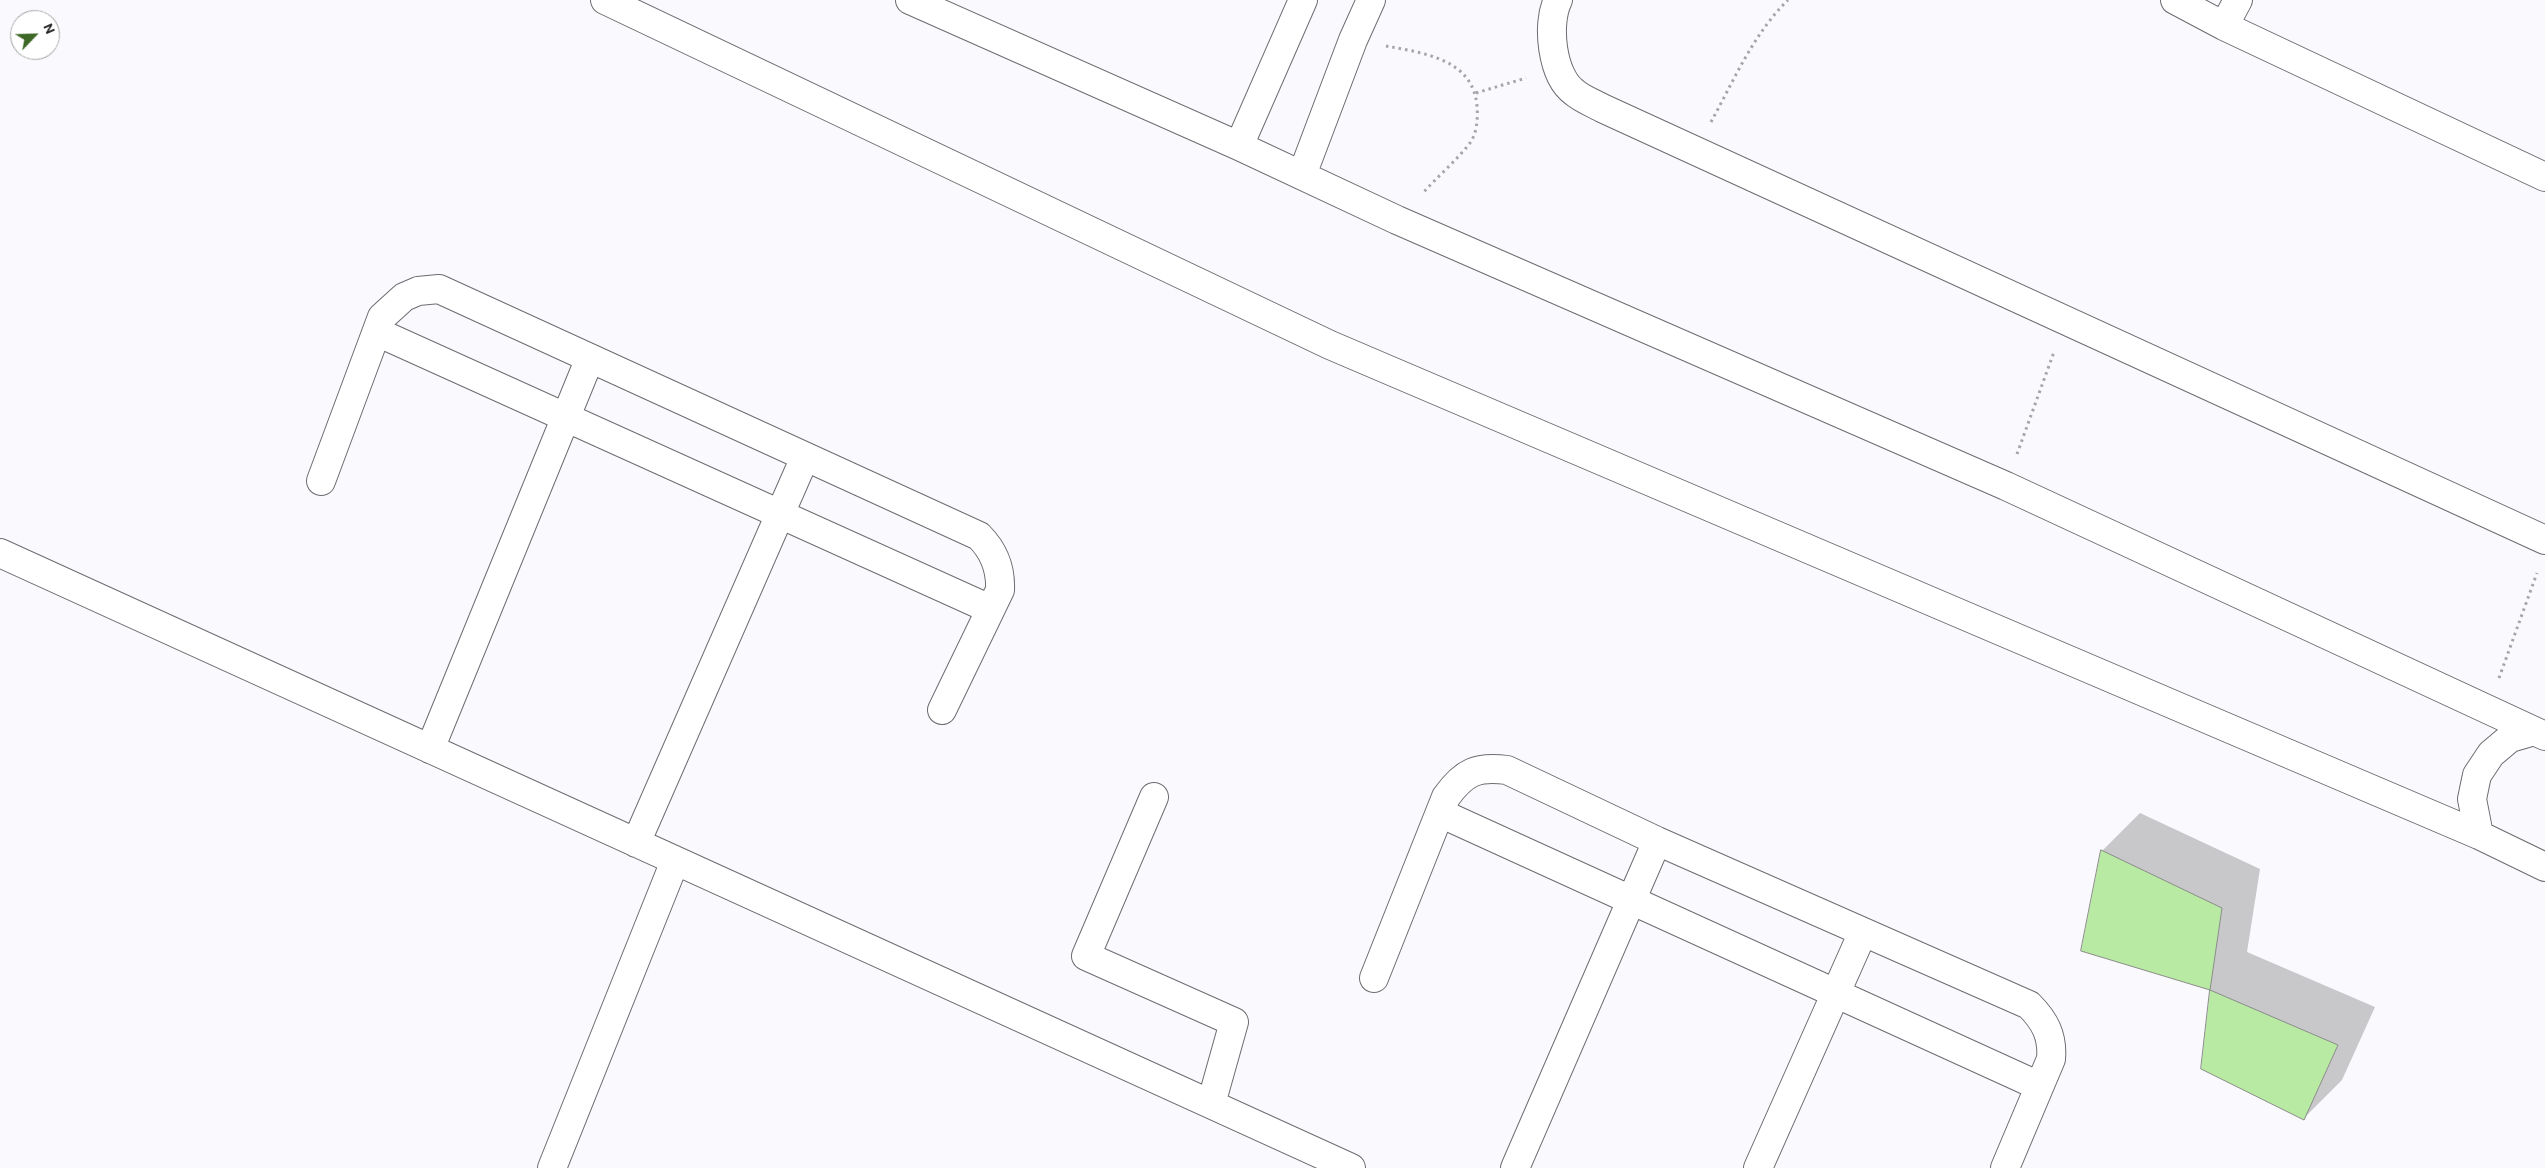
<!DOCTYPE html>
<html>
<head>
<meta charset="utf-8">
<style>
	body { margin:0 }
	#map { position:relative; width:2545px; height:1168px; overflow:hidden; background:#faf9fd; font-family:Overpass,sans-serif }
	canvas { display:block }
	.north { position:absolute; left:10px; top:10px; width:50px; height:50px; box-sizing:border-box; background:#fff; border:1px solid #a6a6a6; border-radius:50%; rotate:66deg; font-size:14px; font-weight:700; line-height:20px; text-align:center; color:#202021 }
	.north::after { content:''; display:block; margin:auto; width:18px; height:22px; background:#3d6825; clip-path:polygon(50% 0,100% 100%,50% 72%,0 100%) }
</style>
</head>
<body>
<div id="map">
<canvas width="2545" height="1168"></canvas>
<div class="north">N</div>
</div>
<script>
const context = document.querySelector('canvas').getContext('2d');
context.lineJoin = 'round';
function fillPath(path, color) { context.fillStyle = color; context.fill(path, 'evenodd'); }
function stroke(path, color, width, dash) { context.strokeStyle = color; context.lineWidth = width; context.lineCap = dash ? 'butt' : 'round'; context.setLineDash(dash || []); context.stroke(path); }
fillPath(new Path2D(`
	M2140 813 2260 869 2247 952 2375 1007 2342 1080 2304 1118 2202 1069 2211 990 2083 950 2102 851Z`), '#0003');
const building = new Path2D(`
	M2101 850 2222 908 2210 990 2081 951Z
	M2210 990 2338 1045 2304 1120 2201 1069Z`);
fillPath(building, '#b9eaa3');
stroke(building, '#8a8c89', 1);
const minor = new Path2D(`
	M605 0 1330 345 2479 835 2545 867
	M910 0 1239 146 1397 220 2006 486 2545 736
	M1558 0C1546 24 1552 76 1574 92 1582 99 1593 103 1602 108L2545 540
	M2175 0 2224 26 2545 177
	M2224 26 2238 0
	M1239 146 1303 0
	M1302 175 1353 40 1371 0
	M377 332 990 609
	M321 481 382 317 404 297 418 291 439 289 979 536C994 551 1001 568 1000 590L942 710
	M0 553 1351 1168
	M430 749 590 358
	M1154 797 1086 956 1234 1022 1211 1104
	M1440 813 2039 1086
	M2479 835 2472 799 2477 775 2491 754 2510 738 2534 731
	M636 843 805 457
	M1374 978 1446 797C1464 772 1477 766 1507 770L1657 841 2029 1005C2045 1021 2053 1036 2051 1059L2005 1168
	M552 1168 675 861
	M1515 1168 1657 841
	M1758 1168 1863 932`);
stroke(minor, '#6d6c70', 30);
stroke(new Path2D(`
	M1386 46C1424 53 1473 59 1477 106 1478 118 1477 133 1470 143 1456 161 1437 177 1422 194
	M1476 93 1526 78
	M1711 122C1734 80 1754 33 1788 0
	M2017 454 2054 352
	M2499 678 2537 573`), '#a5a5a8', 3, [2.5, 4]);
stroke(minor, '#fff', 28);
</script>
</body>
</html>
